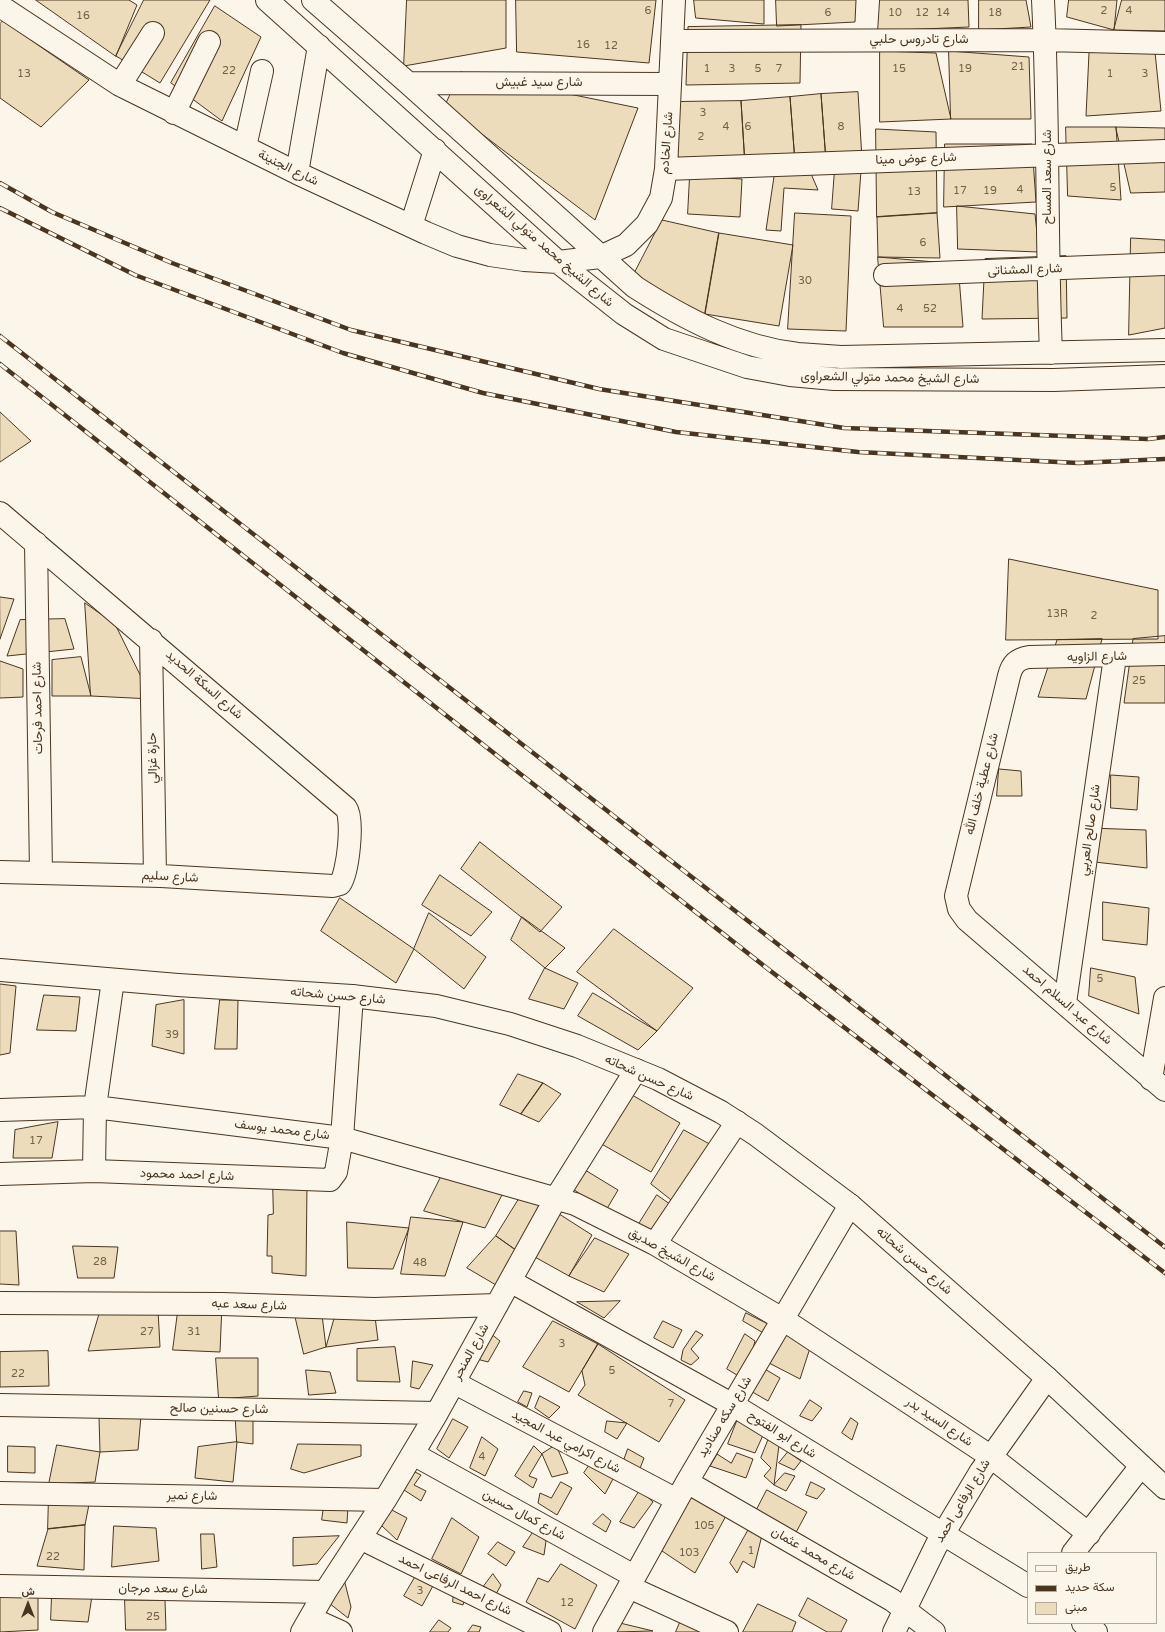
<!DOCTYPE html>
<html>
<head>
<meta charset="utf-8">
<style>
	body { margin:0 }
	#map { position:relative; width:1165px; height:1632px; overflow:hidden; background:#fbf6e9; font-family:"Varela Round",Vazirmatn,sans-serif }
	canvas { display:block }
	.legend { position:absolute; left:1027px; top:1552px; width:130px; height:72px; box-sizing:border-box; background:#fbf6e9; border:1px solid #b4a999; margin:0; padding:5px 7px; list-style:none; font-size:12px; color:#4a3520 }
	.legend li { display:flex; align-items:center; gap:8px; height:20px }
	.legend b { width:20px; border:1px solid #b4a999 }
	.north { position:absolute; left:8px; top:1584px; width:40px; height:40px; -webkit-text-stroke:3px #fbf6e9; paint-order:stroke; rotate:0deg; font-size:11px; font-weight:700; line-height:16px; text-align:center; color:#4a3520 }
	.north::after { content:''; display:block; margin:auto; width:14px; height:18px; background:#4a3520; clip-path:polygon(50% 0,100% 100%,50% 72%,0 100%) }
</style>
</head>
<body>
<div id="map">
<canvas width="1165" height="1632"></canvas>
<ul class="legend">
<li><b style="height:5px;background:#fbf6e9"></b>طريق</li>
<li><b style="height:5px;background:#4a3520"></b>سكة حديد</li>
<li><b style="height:11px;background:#ecdcbc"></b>مبنى</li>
</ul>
<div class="north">ش</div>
</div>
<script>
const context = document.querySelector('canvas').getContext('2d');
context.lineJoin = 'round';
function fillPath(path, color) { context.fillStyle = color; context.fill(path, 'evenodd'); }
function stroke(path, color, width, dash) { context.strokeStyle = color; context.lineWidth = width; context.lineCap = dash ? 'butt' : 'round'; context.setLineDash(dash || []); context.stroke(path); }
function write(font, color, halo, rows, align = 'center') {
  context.font = font + ' "Varela Round",Vazirmatn,sans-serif'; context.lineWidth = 3; context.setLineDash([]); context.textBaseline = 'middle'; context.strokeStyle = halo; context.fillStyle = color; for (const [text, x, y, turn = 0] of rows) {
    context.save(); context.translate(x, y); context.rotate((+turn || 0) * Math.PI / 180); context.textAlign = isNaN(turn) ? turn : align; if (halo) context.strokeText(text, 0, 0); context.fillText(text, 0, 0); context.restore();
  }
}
const building = new Path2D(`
	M36 0H129L137 5 116 56Z
	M144 0H210L160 83 116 56Z
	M407 0H506V48L404 66Z
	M516 0H656L649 63 517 52Z
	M694 0H764V24L696 18Z
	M776 0H856L855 22 777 26Z
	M880 0H968L969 27 878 31Z
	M979 0H1026L1031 27 979 30Z
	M1069 0H1117L1114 30 1067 17Z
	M1122 0H1165V31L1114 30Z
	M215 6 261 37 222 121 171 83Z
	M3 21 89 80 41 127 0 98V24Z
	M801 25 800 83 686 85 688 27Z
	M880 51 936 53 951 119 880 122Z
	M949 51 1029 57 1031 119H951Z
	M1155 52 1161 111 1086 116 1089 53Z
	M461 72 638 108 595 220 445 106Z
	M858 92 862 159 826 161 821 94Z
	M821 94 826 161 795 162 790 97Z
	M790 97 795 162 745 165 741 101Z
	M741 101 745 165 673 161 674 102Z
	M1066 127H1116L1121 200 1068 196Z
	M1116 127 1165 128V192L1131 193Z
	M876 129 936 132 937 213 877 217Z
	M945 144H1032L1036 202 944 207Z
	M809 169 818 190 784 188 781 231 766 230 775 170Z
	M835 169 861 171 858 211 832 209Z
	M690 176 742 179 740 217 688 214Z
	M957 206 1035 214 1039 252 958 249Z
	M795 213 851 216 846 331 788 329Z
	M937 213 940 258 878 257 877 217Z
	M662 220 719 233 705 314 632 278Z
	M719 233 793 245 779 326 705 314Z
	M1131 238 1165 240V328L1129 335Z
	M1066 256 1067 318 982 319 985 259Z
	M878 257 958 264 963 327H884Z
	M0 412 31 441 0 462Z
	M1009 559 1158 590V639L1006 640Z
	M0 597 14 599 0 639Z
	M85 603 115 624 152 699 91 696Z
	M65 619 74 649 7 656 20 620Z
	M1165 636V703H1124L1133 639Z
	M1102 639 1086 699 1038 697 1057 640Z
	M81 657 91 696H52V660Z
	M0 661 23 669V697L0 698Z
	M999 769 1021 771 1022 796H997Z
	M1111 775 1139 777 1137 810 1111 808Z
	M1090 828 1146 830 1147 868 1086 861Z
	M480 842 562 907 540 932 461 869Z
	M440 875 492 912 471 936 422 905Z
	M340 898 414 949 396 983 321 931Z
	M1103 902 1149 908 1147 945 1103 940Z
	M429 913 486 957 464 989 414 949Z
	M522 917 565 948 545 968 511 940Z
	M614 929 693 988 657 1031 577 972Z
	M545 968 578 983 564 1009 529 999Z
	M1091 968 1135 977 1139 1014 1089 996Z
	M0 984 16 986 10 1053 0 1055Z
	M593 993 657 1031 638 1050 578 1016Z
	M44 995 80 997 76 1031 37 1030Z
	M184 1000V1054L152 1046 156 1005Z
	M220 1000H238L237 1049H215Z
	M518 1074 543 1083 521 1114 500 1105Z
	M543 1083 561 1094 539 1122 521 1114Z
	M627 1092 680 1123 651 1172 598 1142Z
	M58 1122 52 1158H13L15 1130Z
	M684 1130 715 1147 680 1207 651 1184Z
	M580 1167 618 1190 605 1212 569 1186Z
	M442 1175 503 1193 485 1228 424 1211Z
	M273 1182 307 1184 306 1276 272 1273V1256H267L268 1215 273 1214Z
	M522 1194 547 1205 520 1253 496 1236Z
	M657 1195 674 1207 652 1238 637 1227Z
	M556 1212 592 1235 569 1276 533 1256Z
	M411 1217 463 1222 445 1276 401 1274Z
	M347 1222 409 1228 393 1269 348 1268Z
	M0 1231H16L19 1285 0 1284Z
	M496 1236 520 1253 496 1285 467 1268Z
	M595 1238 629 1254 604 1292 569 1276Z
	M73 1246 118 1247 114 1278H78Z
	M620 1301 604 1318 577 1302Z
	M179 1304H222L220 1352 173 1350Z
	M374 1309 378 1340 326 1347 335 1315Z
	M158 1310 160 1347 88 1351 99 1314Z
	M294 1311 322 1315 326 1347 304 1354Z
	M746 1313 770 1325 765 1334 743 1321Z
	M553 1321 598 1344 569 1392 523 1367Z
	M663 1321 682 1330 673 1348 654 1338Z
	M696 1331 703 1335 691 1349 699 1358 691 1365 681 1360 683 1350Z
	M490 1333 500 1341 488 1362 477 1359Z
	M745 1334 755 1341 751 1356 740 1377 727 1369Z
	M786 1334 810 1348 800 1379 769 1363Z
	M598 1344 685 1400 659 1442 578 1395 585 1385 582 1371Z
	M395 1347 400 1382 357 1381V1349Z
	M48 1351 49 1386 0 1387V1352Z
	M216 1358H258V1396L219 1399Z
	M413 1361 433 1365 419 1389 411 1387Z
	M763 1368 780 1378 768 1401 749 1390Z
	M306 1370 330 1372 336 1393 309 1395Z
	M524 1391 532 1393 527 1407 518 1402Z
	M540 1396 560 1407 549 1418 535 1408Z
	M810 1400 822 1408 812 1421 800 1416Z
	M235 1409 253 1417V1444L237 1442Z
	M141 1416 138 1450 100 1452 99 1417Z
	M739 1416 764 1433 755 1453 728 1444Z
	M851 1418 858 1423 852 1440 842 1433Z
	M453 1419 468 1427 449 1458 437 1449Z
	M607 1421 627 1423 617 1439 605 1432Z
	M482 1437 498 1449 485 1476 470 1468Z
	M769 1438 779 1445 774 1485 764 1476 771 1468 761 1458Z
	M237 1442 233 1482 195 1478 198 1447Z
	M298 1444 361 1445V1456L304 1473 291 1469Z
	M57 1445 100 1452 95 1482 49 1484Z
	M556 1445 568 1473 552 1477 542 1454Z
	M8 1446 35 1447V1473L8 1472Z
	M534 1446 542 1454 529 1476 537 1479 533 1488 515 1476Z
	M628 1449 644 1458 639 1471 623 1463Z
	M788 1452 801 1461 794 1470 779 1463Z
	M737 1453 753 1459 746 1478 710 1466 717 1454 731 1463Z
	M591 1463 614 1477 605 1494 584 1473Z
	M413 1471 421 1475 414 1485 426 1491 421 1501 401 1488Z
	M785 1473 795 1476 786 1491 774 1485Z
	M561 1482 572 1488 557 1515 538 1503 540 1493 551 1498Z
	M811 1482 825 1489 817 1499 806 1495Z
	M640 1490 653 1502 634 1528 620 1522Z
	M767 1490 807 1512 793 1538 754 1515Z
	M690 1493 727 1514 695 1573 662 1551Z
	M49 1494H91L85 1525 48 1529Z
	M325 1499 348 1506 347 1523 322 1520Z
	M390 1509 407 1518 397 1540 382 1526Z
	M603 1514 611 1521 606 1532 593 1524Z
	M452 1518 479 1537 461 1574 432 1559Z
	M85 1525 84 1570 37 1566 48 1529Z
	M114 1526 156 1528 159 1561 112 1567Z
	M750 1527 762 1535 754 1568 743 1561 737 1573 730 1563Z
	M534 1531 546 1541 544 1555 523 1547Z
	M201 1534H214L217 1567 202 1569Z
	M339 1536 317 1564 293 1566V1538Z
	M498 1542 515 1552 506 1566 488 1554Z
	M561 1564 597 1585 575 1629 526 1602 538 1578 548 1582Z
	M417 1574 434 1584 422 1606 404 1596Z
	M493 1574 501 1585 495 1596 484 1586Z
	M344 1579 351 1607 348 1618 329 1603Z
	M454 1592 465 1598 463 1605 453 1602Z
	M38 1594V1630L0 1632V1596Z
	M52 1595 92 1596 88 1622 51 1620Z
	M808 1598 847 1620 841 1632H827L799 1616Z
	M125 1600H165L166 1630H126Z
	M758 1604 796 1622 792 1632H743Z
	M439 1620 451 1628 448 1632H430Z
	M681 1620 711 1632H676Z
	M620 1623 653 1631 614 1632Z
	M473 1625 481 1627 479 1632H468Z`);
fillPath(building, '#ecdcbc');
stroke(building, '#4a3520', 1);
const minor = new Path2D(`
	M267 0 558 262 624 314 664 339 747 367 790 375 834 379 1054 380 1165 376
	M313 0 408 83 635 287C685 319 738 347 798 354 812 355 827 356 841 357L1165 350
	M1043 0C1049 118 1046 235 1051 353
	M0 6 120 85 297 173 426 233 457 246 490 255 524 260 558 262 600 257 626 245 647 224 661 198 666 169 674 0
	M672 41 1045 40 1165 43
	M408 83 670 84
	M120 85 153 33
	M174 113 209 42
	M245 147 262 71
	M666 169 1165 151
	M297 173 319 46
	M411 226 435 150
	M885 275 1165 264
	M0 513 346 808C354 819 348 873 340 884L333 886 161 876 0 872
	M36 543 41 873
	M151 640 155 876
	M1165 654 1029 657C1017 659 1012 664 1009 676L956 896 959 909 967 920 1165 1090
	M1065 1003 1115 657
	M1151 1079 1165 998
	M0 1110 95 1107 342 1138 575 1204 655 1244 784 1320 990 1456 1089 1534
	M94 1171 95 1107 113 980
	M0 1174 94 1171 330 1180 336 1172 342 1138 352 996
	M655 1244 737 1122
	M510 1281 733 1405 1028 1586
	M0 1303 222 1304 374 1309 497 1305
	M455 1383 677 1500
	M0 1405 437 1413
	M413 1454 634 1576
	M687 1482 892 1600 934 1632
	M0 1493 385 1500
	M360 1538 550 1632
	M1073 1553 1141 1466
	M0 1586 325 1592
	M629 1587 727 1632
	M310 1618 341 1632
	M1083 1623 1096 1632
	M302 1632 325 1592 385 1500 437 1413 556 1198 636 1070
	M604 1632 687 1482 850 1205
	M894 1632 936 1546 981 1471 1047 1378`);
const major = new Path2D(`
	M0 970 178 985 352 996 436 1006 510 1024 577 1046 658 1079 721 1112 755 1134 850 1205 1047 1378 1165 1488`);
stroke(minor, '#4a3520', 24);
stroke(major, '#4a3520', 24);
stroke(minor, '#fbf6e9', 22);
stroke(major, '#fbf6e9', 22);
const rail = new Path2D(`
	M0 183 52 212 172 263 351 330 599 389 844 428 1148 439 1165 437
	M0 208 135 275 343 353 483 393 676 432 858 452 1078 463 1165 459
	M0 336 1165 1247
	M0 364 768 969 1165 1273`);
stroke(rail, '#4a3520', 4.5);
stroke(rail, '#fbf6e9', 3, [9]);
write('11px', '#725f47', null, [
	["6",648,11],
	["2",1104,11],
	["4",1129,11],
	["6",828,13],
	["10",895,13],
	["12",922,13],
	["14",943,13],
	["18",995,13],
	["16",83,16],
	["16",583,45],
	["12",611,46],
	["21",1018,67],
	["1",707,69],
	["3",732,69],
	["5",758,69],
	["7",779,69],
	["15",899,69],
	["19",965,69],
	["22",229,71],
	["13",24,74],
	["1",1110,74],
	["3",1145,74],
	["3",703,113],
	["4",726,127],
	["6",748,127],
	["8",841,127],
	["2",701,137],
	["5",1113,188],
	["4",1020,190],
	["17",960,191],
	["19",990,191],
	["13",914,192],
	["6",923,243],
	["30",805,281],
	["4",900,309],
	["52",930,309],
	["13R",1057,614],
	["2",1094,616],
	["25",1139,681],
	["5",1100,979],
	["39",172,1035],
	["17",36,1141],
	["28",100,1262],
	["48",420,1263],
	["27",147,1332],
	["31",194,1332],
	["3",562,1344],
	["5",612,1371],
	["22",18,1374],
	["7",671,1404],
	["4",482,1457],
	["105",704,1526],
	["1",751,1551],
	["103",689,1553],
	["22",53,1557],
	["3",420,1591],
	["12",567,1603],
	["25",153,1617]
]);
write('13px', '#4a3520', '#fbf6e9', [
	["شارع تادروس حلبي",919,40],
	["شارع سيد غبيش",539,83],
	["شارع الخادم",667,143,-86],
	["شارع عوض مينا",916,159,-2],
	["شارع الجنينة",288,168,26],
	["شارع سعد المساح",1048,177,-90],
	["شارع الشيخ محمد متولي الشعراوى",544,246,41],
	["شارع المشناتى",1025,270,-2],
	["شارع الشيخ محمد متولي الشعراوى",890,378,1],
	["شارع الزاويه",1097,657,-1],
	["شارع السكة الحديد",204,685,41],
	["شارع احمد فرحات",38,708,-91],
	["حارة غزالي",153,758,-91],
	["شارع عطية خلف الله",982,784,-76],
	["شارع صالح العربي",1090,830,-82],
	["شارع سليم",170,877,3],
	["شارع حسن شحاته",338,996,5],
	["شارع عبد السلام احمد",1067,1005,41],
	["شارع حسن شحاته",649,1078,24],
	["شارع محمد يوسف",282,1130,7],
	["شارع احمد محمود",187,1175,2],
	["شارع الشيخ صديق",672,1255,29],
	["شارع حسن شحاته",914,1261,41],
	["شارع سعد عبه",249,1305,2],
	["شارع المنحر",471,1352,-61],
	["شارع حسنين صالح",219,1409,1],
	["شارع سكه صناديد",725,1417,-59],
	["شارع السيد بدر",939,1422,34],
	["شارع ابو الفتوح",782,1435,32],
	["شارع اكرامي عبد المجيد",566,1442,28],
	["شارع نمير",192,1496,1],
	["شارع الرفاعى احمد",963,1501,-59],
	["شارع كمال حسين",524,1515,29],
	["شارع محمد عثمان",813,1554,30],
	["شارع احمد الرفاعى احمد",455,1585,26],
	["شارع سعد مرجان",163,1589,1]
]);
</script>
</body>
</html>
